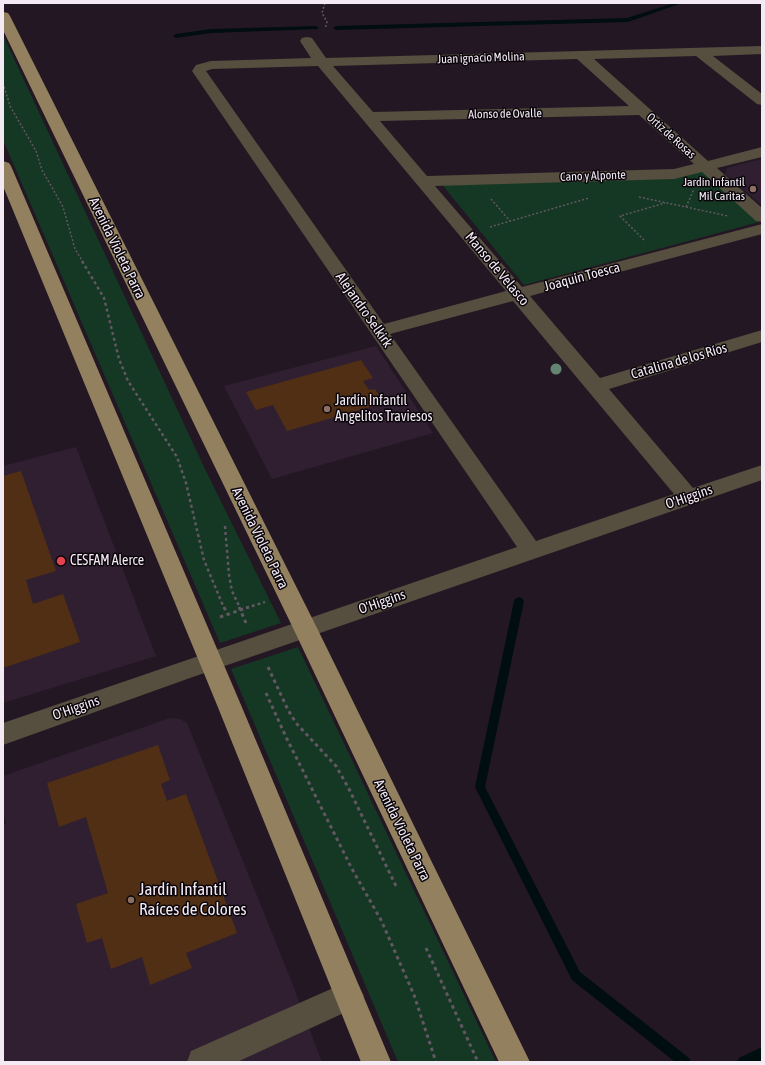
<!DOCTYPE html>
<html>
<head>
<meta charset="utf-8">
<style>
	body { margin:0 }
	#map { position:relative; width:765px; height:1065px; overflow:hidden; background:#241724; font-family:"Asap Condensed",sans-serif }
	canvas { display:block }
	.frame { position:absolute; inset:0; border:4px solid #f3eaf4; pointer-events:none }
</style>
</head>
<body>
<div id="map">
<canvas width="765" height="1065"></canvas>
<div class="frame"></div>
</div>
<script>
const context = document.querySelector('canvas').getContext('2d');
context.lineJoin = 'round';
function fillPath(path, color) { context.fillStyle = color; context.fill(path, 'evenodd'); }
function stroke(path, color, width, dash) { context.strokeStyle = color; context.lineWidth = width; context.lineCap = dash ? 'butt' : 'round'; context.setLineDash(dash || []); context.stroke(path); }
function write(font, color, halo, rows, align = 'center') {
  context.font = font + ' "Asap Condensed",sans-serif'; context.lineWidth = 3; context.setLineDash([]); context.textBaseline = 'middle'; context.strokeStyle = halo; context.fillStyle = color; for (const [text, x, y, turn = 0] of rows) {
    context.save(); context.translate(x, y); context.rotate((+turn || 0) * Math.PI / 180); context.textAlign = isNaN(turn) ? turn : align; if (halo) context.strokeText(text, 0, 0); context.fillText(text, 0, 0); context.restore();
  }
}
fillPath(new Path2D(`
	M762 159V205L725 174 727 168Z
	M376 346 433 433 272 479 224 386Z
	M76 447 156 656 3 703V466Z
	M170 718 180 719 187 723 289 975 322 1062H3V824L6 823 3 813V776Z`), '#301f31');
fillPath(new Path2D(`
	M3 35 204 467 281 623 220 643 3 140Z
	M700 171 705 173 759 222 524 285 444 187V185Z
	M298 647 496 1062H398L231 669Z`), '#143823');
fillPath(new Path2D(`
	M674 3H682L628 22 336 30 333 28 336 26 627 18Z
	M316 26 319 28 318 29 211 33 176 38 173 36 176 34 211 29Z
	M519 597 522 598 524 601 485 787 580 972 689 1058 691 1062H675L572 980 475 787 514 601 516 598Z
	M762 1047V1060L757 1062H737L739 1058Z`), '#000e0f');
fillPath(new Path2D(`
	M361 360 373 378 363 381 369 390 375 389 384 403 287 431 273 405 256 410 246 392Z
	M21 471 56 571 26 580 33 604 63 594 80 642 3 668V476Z
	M158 745 170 780 161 784 167 801 186 794 237 933 186 953 192 968 150 985 142 957 111 969 102 938 87 943 76 904 108 893 86 817 59 827 47 783Z`), '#502f14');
stroke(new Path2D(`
	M325 3 322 13 327 22 325 29
	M3 83 10 106 36 151 42 170 63 207 75 249 83 262
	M639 197 728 216
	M491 199 510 221
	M686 207 694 189
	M490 227 589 198
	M644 240 620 216 665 203`), '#625763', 1.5, [2, 2]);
stroke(new Path2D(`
	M82 261 104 298 119 359 128 381 177 457 186 483 204 560 224 608
	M225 526 229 575 232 591 240 608
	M246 608 265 602`), '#625763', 2.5, [3, 3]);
stroke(new Path2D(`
	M224 607 227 614
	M239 607 246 623
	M220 617 249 607
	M268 667 288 710 296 723 336 766 349 789 396 886
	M266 693 286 737 352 869 381 920 414 995 436 1062
	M426 948 478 1062`), '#625763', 3, [3.5, 3.5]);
fillPath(new Path2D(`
	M307 37 312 38 326 58 762 46V54L713 56 762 94V105L757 104 696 56 594 59 708 161 762 147V157L717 168 762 208V222L756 221 702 172 674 179 435 186 522 287 762 224V234L530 296 600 378 762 330V342L609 389 693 488 762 465V480L190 678 3 745V723L517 547 192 71 196 65 211 61 311 58 300 41 302 38ZM577 59 629 106 373 112 333 66ZM318 66 506 291 384 324 206 71 212 69ZM639 115 694 164 674 169 427 176 380 121ZM513 301 674 494 536 541 390 334Z
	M349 981 359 986 364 996 359 1006 237 1062H187L191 1051Z`), '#564e3e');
fillPath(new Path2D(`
	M3 12 8 13 10 16 317 628 530 1062H499L293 628 3 30Z
	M3 161 9 163 11 166 241 705 391 1062H361L217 705 3 186Z`), '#92805e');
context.fillStyle = '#658573';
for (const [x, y] of [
	[556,369]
]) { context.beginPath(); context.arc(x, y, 5.5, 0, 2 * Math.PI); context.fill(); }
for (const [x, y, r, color] of [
	[753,189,4,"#8d6e63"],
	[327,409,4,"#8d6e63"],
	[61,561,5,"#e0444e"],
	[131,900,4,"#8d6e63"]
]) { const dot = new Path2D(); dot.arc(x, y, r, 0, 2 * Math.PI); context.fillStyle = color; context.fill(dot); stroke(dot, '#09050a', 1.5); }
write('12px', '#f3eaf4', '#09050a', [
	["Juan ignacio Molina",481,58,-2],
	["Alonso de Ovalle",505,114,-1],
	["Ortiz de Rosas",671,136,42],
	["Cano y Alponte",593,176,-2]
]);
write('12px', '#f3eaf4', '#09050a', [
	["Jardín Infantil",745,182],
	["Mil Caritas",745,196]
], 'right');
write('14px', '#f3eaf4', '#09050a', [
	["Avenida Violeta Parra",117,248,64],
	["Manso de Velasco",497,269,50],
	["Joaquín Toesca",582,277,-15],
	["Alejandro Selkirk",364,310,55],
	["Catalina de los Ríos",679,361,-16],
	["O'Higgins",689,497,-19],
	["Avenida Violeta Parra",260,538,64],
	["O'Higgins",382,602,-19],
	["O'Higgins",76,708,-19],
	["Avenida Violeta Parra",402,830,64]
]);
write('14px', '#f3eaf4', '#09050a', [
	["Jardín Infantil",335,401],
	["Angelitos Traviesos",335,417],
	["CESFAM Alerce",70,561]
], 'left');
write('17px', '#f3eaf4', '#09050a', [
	["Jardín Infantil",139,890],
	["Raíces de Colores",139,910]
], 'left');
</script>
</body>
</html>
